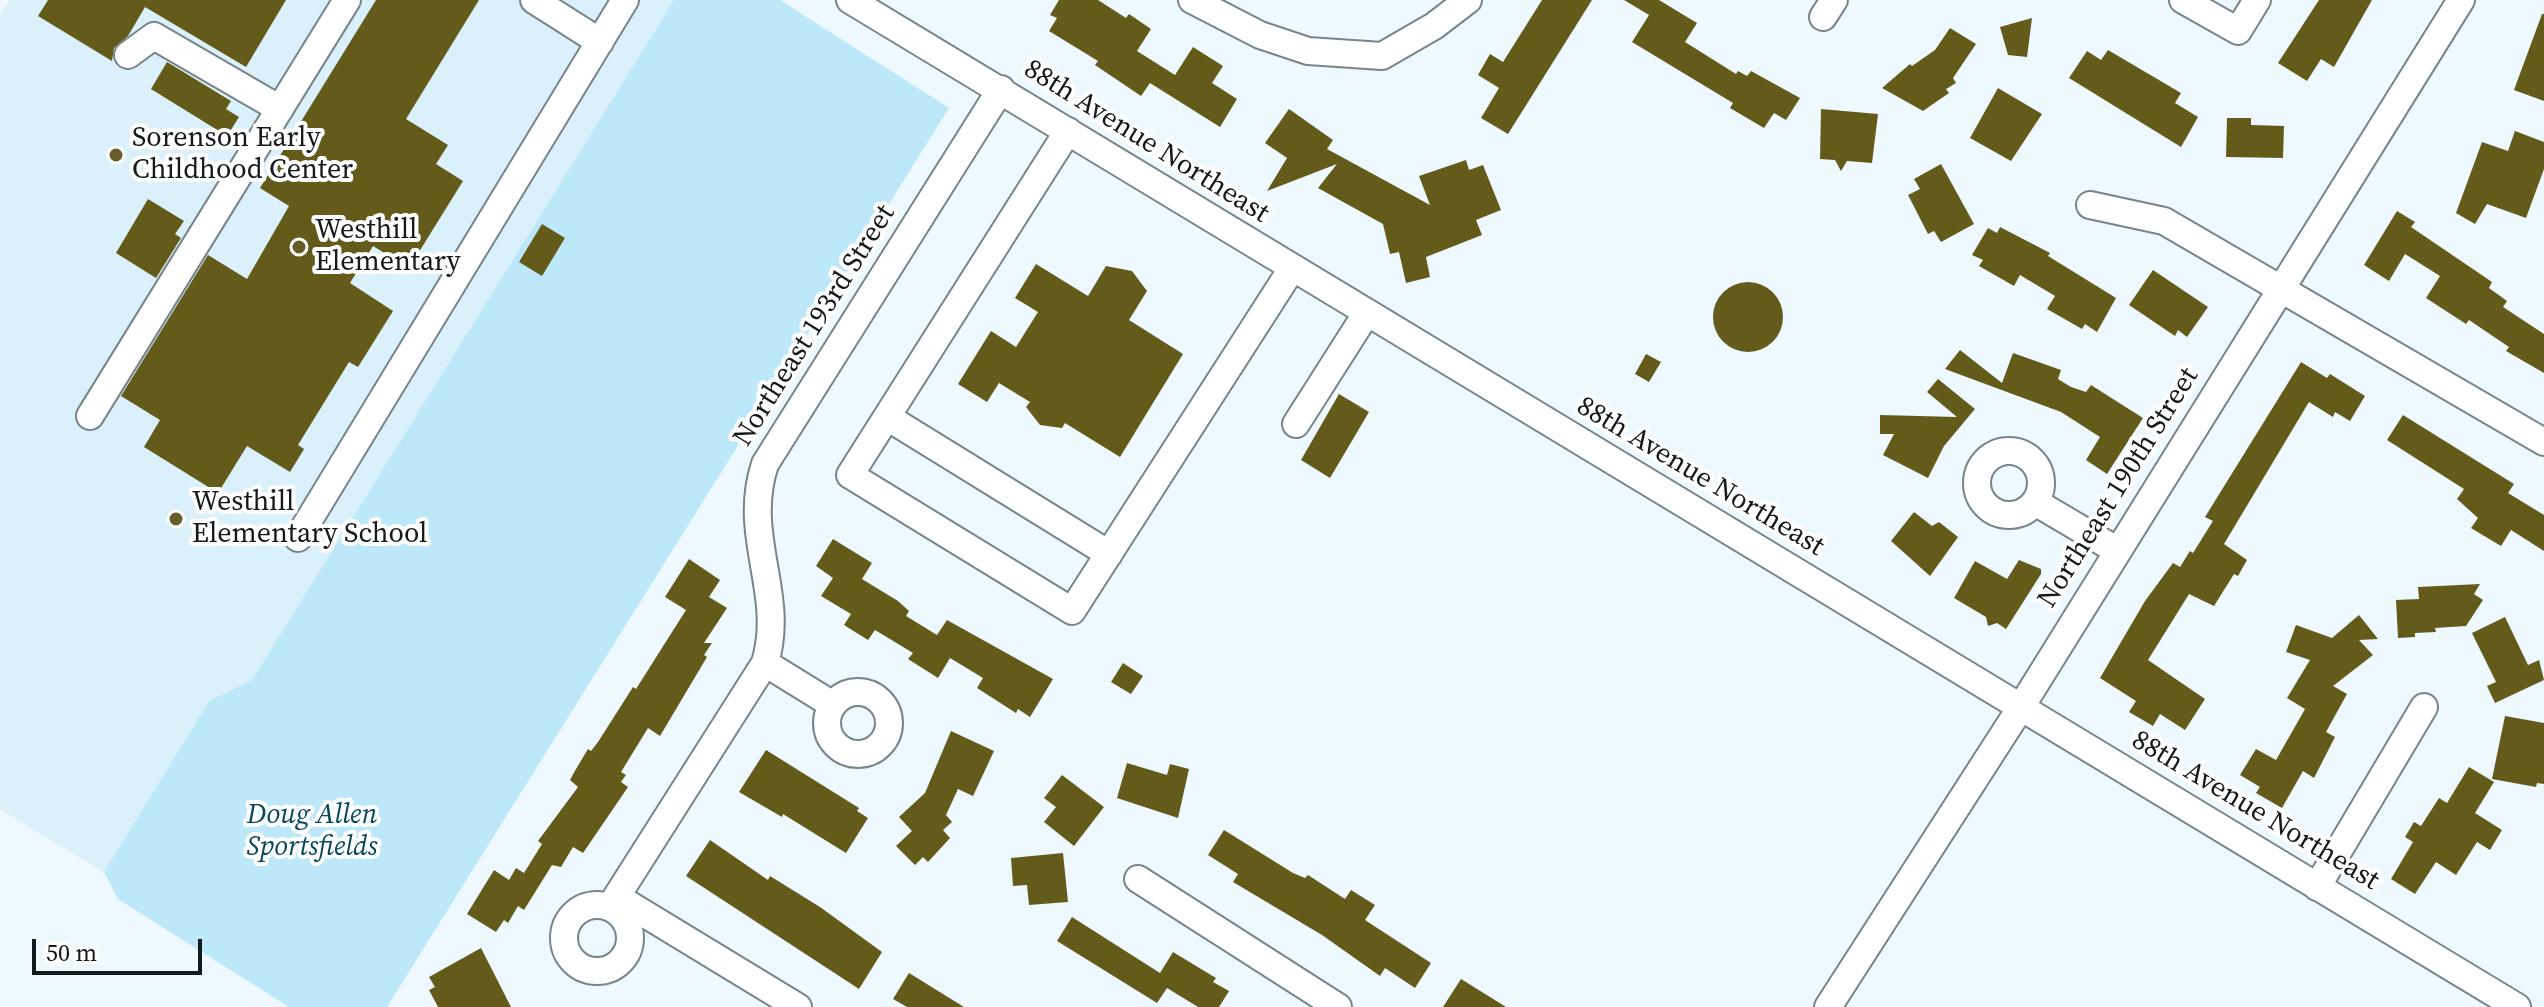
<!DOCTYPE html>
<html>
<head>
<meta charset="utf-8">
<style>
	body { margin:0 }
	#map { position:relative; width:2544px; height:1007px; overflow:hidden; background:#edf9fe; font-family:"Source Serif 4",serif }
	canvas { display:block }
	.scale { position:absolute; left:32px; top:939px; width:170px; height:36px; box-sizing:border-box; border:4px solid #14191b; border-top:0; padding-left:10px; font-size:24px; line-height:28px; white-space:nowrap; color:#14191b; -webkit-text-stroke:6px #fff; paint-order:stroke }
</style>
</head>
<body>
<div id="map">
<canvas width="2544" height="1007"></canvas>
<div class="scale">50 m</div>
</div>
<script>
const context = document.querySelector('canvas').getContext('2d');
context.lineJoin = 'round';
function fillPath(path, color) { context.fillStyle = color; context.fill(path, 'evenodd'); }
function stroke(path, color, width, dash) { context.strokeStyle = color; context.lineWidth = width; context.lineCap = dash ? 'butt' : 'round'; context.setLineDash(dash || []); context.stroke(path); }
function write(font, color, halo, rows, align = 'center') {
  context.font = font + ' "Source Serif 4",serif'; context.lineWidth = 8; context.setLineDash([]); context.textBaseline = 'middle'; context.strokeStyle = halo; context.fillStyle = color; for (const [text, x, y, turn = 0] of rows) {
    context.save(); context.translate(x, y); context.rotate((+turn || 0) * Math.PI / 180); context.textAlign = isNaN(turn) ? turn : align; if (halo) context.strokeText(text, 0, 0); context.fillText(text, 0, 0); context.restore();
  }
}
fillPath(new Path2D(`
	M10 0H674L252 680 208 702 104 872 0 809V16Z`), '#daf1fb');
fillPath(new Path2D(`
	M674 0H780L949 108 387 1007H289L118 899 104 872 209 701 252 680Z`), '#bde8fa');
fillPath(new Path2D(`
	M48 0H286L246 67 145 7 128 36 114 48 112 61 38 16Z
	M376 0H479L406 119 448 145 436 164 463 181 409 268 373 246 350 283 393 311 358 367 349 362 298 445 304 449 290 472 247 446 218 493 144 447 160 420 121 396 208 255 247 279 289 206 260 188Z
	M1059 0H1098L1126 18 1129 14 1151 29 1137 51 1175 75 1193 47 1223 66 1212 83 1237 99 1220 127 1150 83 1141 96 1095 65 1098 61 1049 31 1057 18 1050 15Z
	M1542 0H1592L1508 134 1481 118 1499 88 1478 75 1490 54 1503 62Z
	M1624 0H1659L1697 23 1685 42 1736 74 1738 71 1747 76 1751 71 1800 98 1786 120 1774 113 1764 128 1730 108 1733 103 1632 42 1649 15Z
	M2319 0H2372L2334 67 2321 59 2307 81 2278 63Z
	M2542 14H2544V101L2514 90Z
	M2032 18 2027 57 2008 55 2000 27Z
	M1950 28 1976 44 1953 78 1956 83 1946 89 1949 93 1923 111 1882 88 1910 64 1912 66 1935 50Z
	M2108 50 2181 93 2175 103 2198 117 2181 147 2069 78 2087 51 2101 60Z
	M167 62 231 101 226 109 239 117 227 136 151 89Z
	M1998 88 2042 114 2011 161 1970 138Z
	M1289 109 1333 140 1327 149 1430 205 1419 176 1466 160 1469 170 1483 165 1501 210 1476 220 1482 235 1426 257 1430 277 1406 283 1399 252 1390 254 1383 224 1318 188 1337 164 1267 191 1287 158 1265 143Z
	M1821 109 1878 114 1872 163 1847 161 1841 171 1835 160 1820 159Z
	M2227 118H2251V125L2284 126 2283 158 2226 157Z
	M2515 131 2544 142V169L2526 218 2487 204 2475 224 2456 213 2482 142 2508 151Z
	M1941 164 1974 224 1941 242 1934 231 1928 234 1908 195 1920 189 1914 179Z
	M148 199 184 221 175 234 181 238 156 278 116 253Z
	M2397 211 2415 222 2411 227 2492 282 2489 288 2507 301 2503 307 2544 334V373L2506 351 2509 347 2469 320 2466 324 2426 298 2440 276 2405 254 2389 281 2364 265Z
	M542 224 565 238 542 276 519 262Z
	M2000 227 2050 253 2048 256 2116 298 2097 332 2085 324 2082 329 2047 309 2055 296 2020 275 2014 286 1979 266 1983 260 1972 255 1988 228 1997 233Z
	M1036 264 1088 296 1106 266 1132 271 1147 291 1129 320 1183 354 1120 457 1065 423 1062 428 1040 425 1026 407 1030 402 999 383 987 402 958 384 991 331 1016 347 1038 312 1015 298Z
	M2153 270 2208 307 2187 337 2178 330 2175 336 2129 305Z
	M1713 317a35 35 0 1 1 70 0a35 35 0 1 1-70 0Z
	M1960 350 2002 383 2013 353 2061 370 2058 379 2071 387 2086 392 2091 385 2143 418 2107 474 2086 460 2100 437 2061 412 1945 369Z
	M1646 354 1661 362 1649 382 1635 374Z
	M2301 362 2327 378 2330 374 2365 396 2350 421 2335 412 2333 417 2309 402 2224 544 2247 560 2238 576 2234 574 2214 606 2189 594 2148 660 2205 699 2185 730 2160 714 2153 726 2129 712 2136 701 2100 678 2145 601 2173 563 2180 567 2190 551 2193 553 2213 521 2205 517Z
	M1938 379 1975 409 1944 446 1928 478 1883 455 1894 434H1880V415L1957 417 1927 392Z
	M1339 394 1369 412 1330 478 1301 460Z
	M2403 415 2514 484 2508 493 2544 515V551L2511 530 2501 546 2471 528 2478 518 2457 499 2464 489 2387 440Z
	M1914 512 1932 526 1939 522 1958 537 1930 576 1891 541Z
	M833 539 872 563 862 579 898 601 909 611 906 616 937 635 947 620 1053 679 1030 717 1018 709 1016 713 977 688 983 678 950 658 938 678 908 659 913 653 875 630 868 640 844 625 851 614 821 596 833 578 816 566Z
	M689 559 720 580 709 597 727 608 704 643H712L704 655 707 657 660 736 648 728 621 772 626 775 621 782 628 787 583 853 573 847 561 867 552 865 524 910 518 906 508 923 504 920 496 932 467 914 494 870 509 880 516 868 524 873 542 844 538 841 578 787 570 780 576 769 588 749 591 751 598 742 633 687 636 689 686 610 665 597Z
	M2019 560 2041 569V574L2006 629 1997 623 1988 626 1986 617 1954 598 1975 561 2007 579Z
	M2480 584 2474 594 2483 600 2466 626 2435 628 2436 632 2415 633V637L2398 638 2396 600 2419 599 2418 587Z
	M2359 615 2378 639 2359 640 2373 655 2333 686 2347 694 2326 732 2335 737 2314 778 2303 771 2282 808 2256 793 2260 787 2240 775 2256 749 2276 760 2305 709 2287 698 2310 660 2286 652 2296 625 2332 638Z
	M2505 617 2528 665 2539 660 2544 680 2495 703 2487 686 2496 682 2472 633Z
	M1123 663 1143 676 1131 694 1111 682Z
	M2505 716 2544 723V784L2537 783 2536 787 2492 779Z
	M951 731 994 751 973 796 958 789 946 815 952 822 943 830 950 838 928 862 923 857 915 865 896 846 912 831 899 817 925 793Z
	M766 750 859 808 857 811 868 818 846 853 783 814 782 817 739 792Z
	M1127 763 1167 775 1170 764 1189 769 1178 818 1117 798Z
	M2469 767 2494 782 2475 813 2502 830 2490 850 2477 842 2456 875 2436 862 2415 894 2391 879 2413 842 2405 837 2414 822 2421 826 2439 798 2447 803Z
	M1062 775 1104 807 1074 846 1044 822 1056 807 1044 798Z
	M1224 830 1293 873 1305 878 1308 875 1345 899 1351 890 1375 905 1365 920 1431 963 1415 988 1385 968 1380 976 1322 935 1233 882 1238 874 1208 855Z
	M710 840 768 880 770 876 820 907 882 952 859 989 686 876Z
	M1063 853 1068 902 1029 905 1027 885 1013 886 1011 858Z
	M1072 917 1160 973 1173 952 1216 978 1213 982 1229 991 1219 1007H1198L1167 988 1157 1003 1057 941Z
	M481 948 511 1007H438L429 990 435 987 429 977Z
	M909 973 964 1007H907L893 999Z
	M1461 979 1506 1007H1443Z`), '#645b1a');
const minor = new Path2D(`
	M534 0 600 42
	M850 0 2517 1007
	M1192 0 1260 35 1308 51 1382 56 1434 26 1468 0
	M2183 0 2238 31 2257 0
	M1823 17 1834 0
	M128 55 154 36 280 109
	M1068 131 850 475 1072 611 1291 270
	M2090 205 2164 221 2544 442
	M90 416 347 0
	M887 417 1109 554
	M1296 424 1366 314
	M1977 483a32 32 0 1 1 64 0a32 32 0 1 1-64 0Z
	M2035 502 2118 551
	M298 538 625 0
	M765 663 833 705
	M827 723a31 31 0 1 1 62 0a31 31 0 1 1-62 0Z
	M1138 879 1338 1007
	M2317 887 2424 707
	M617 897 798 1007
	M564 938a33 33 0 1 1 66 0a33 33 0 1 1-66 0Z
	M610 907 765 663C786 593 741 537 765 464L1001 89
	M1828 1007 2021 707 2461 0`);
stroke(minor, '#77848a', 30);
stroke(minor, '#fff', 26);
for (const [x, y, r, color] of [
	[116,155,8,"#645d2a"],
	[299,247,8,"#645d2a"],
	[176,519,8,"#645d2a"]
]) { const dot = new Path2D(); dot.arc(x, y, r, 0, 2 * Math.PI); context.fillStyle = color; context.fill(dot); stroke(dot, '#fff', 3); }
write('28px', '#14191b', '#fff', [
	["Sorenson Early",132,139],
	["Childhood Center",132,171],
	["Westhill",315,231],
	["Elementary",315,263],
	["Westhill",192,503],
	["Elementary School",192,535]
], 'left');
write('28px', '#14191b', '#fff', [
	["88th Avenue Northeast",1146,142,32],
	["Northeast 193rd Street",815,326,-58],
	["88th Avenue Northeast",1700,477,31],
	["Northeast 190th Street",2119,488,-58],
	["88th Avenue Northeast",2255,811,31]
]);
write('italic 28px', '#06475c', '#fff', [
	["Doug Allen",312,816],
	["Sportsfields",312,848]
]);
</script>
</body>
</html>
